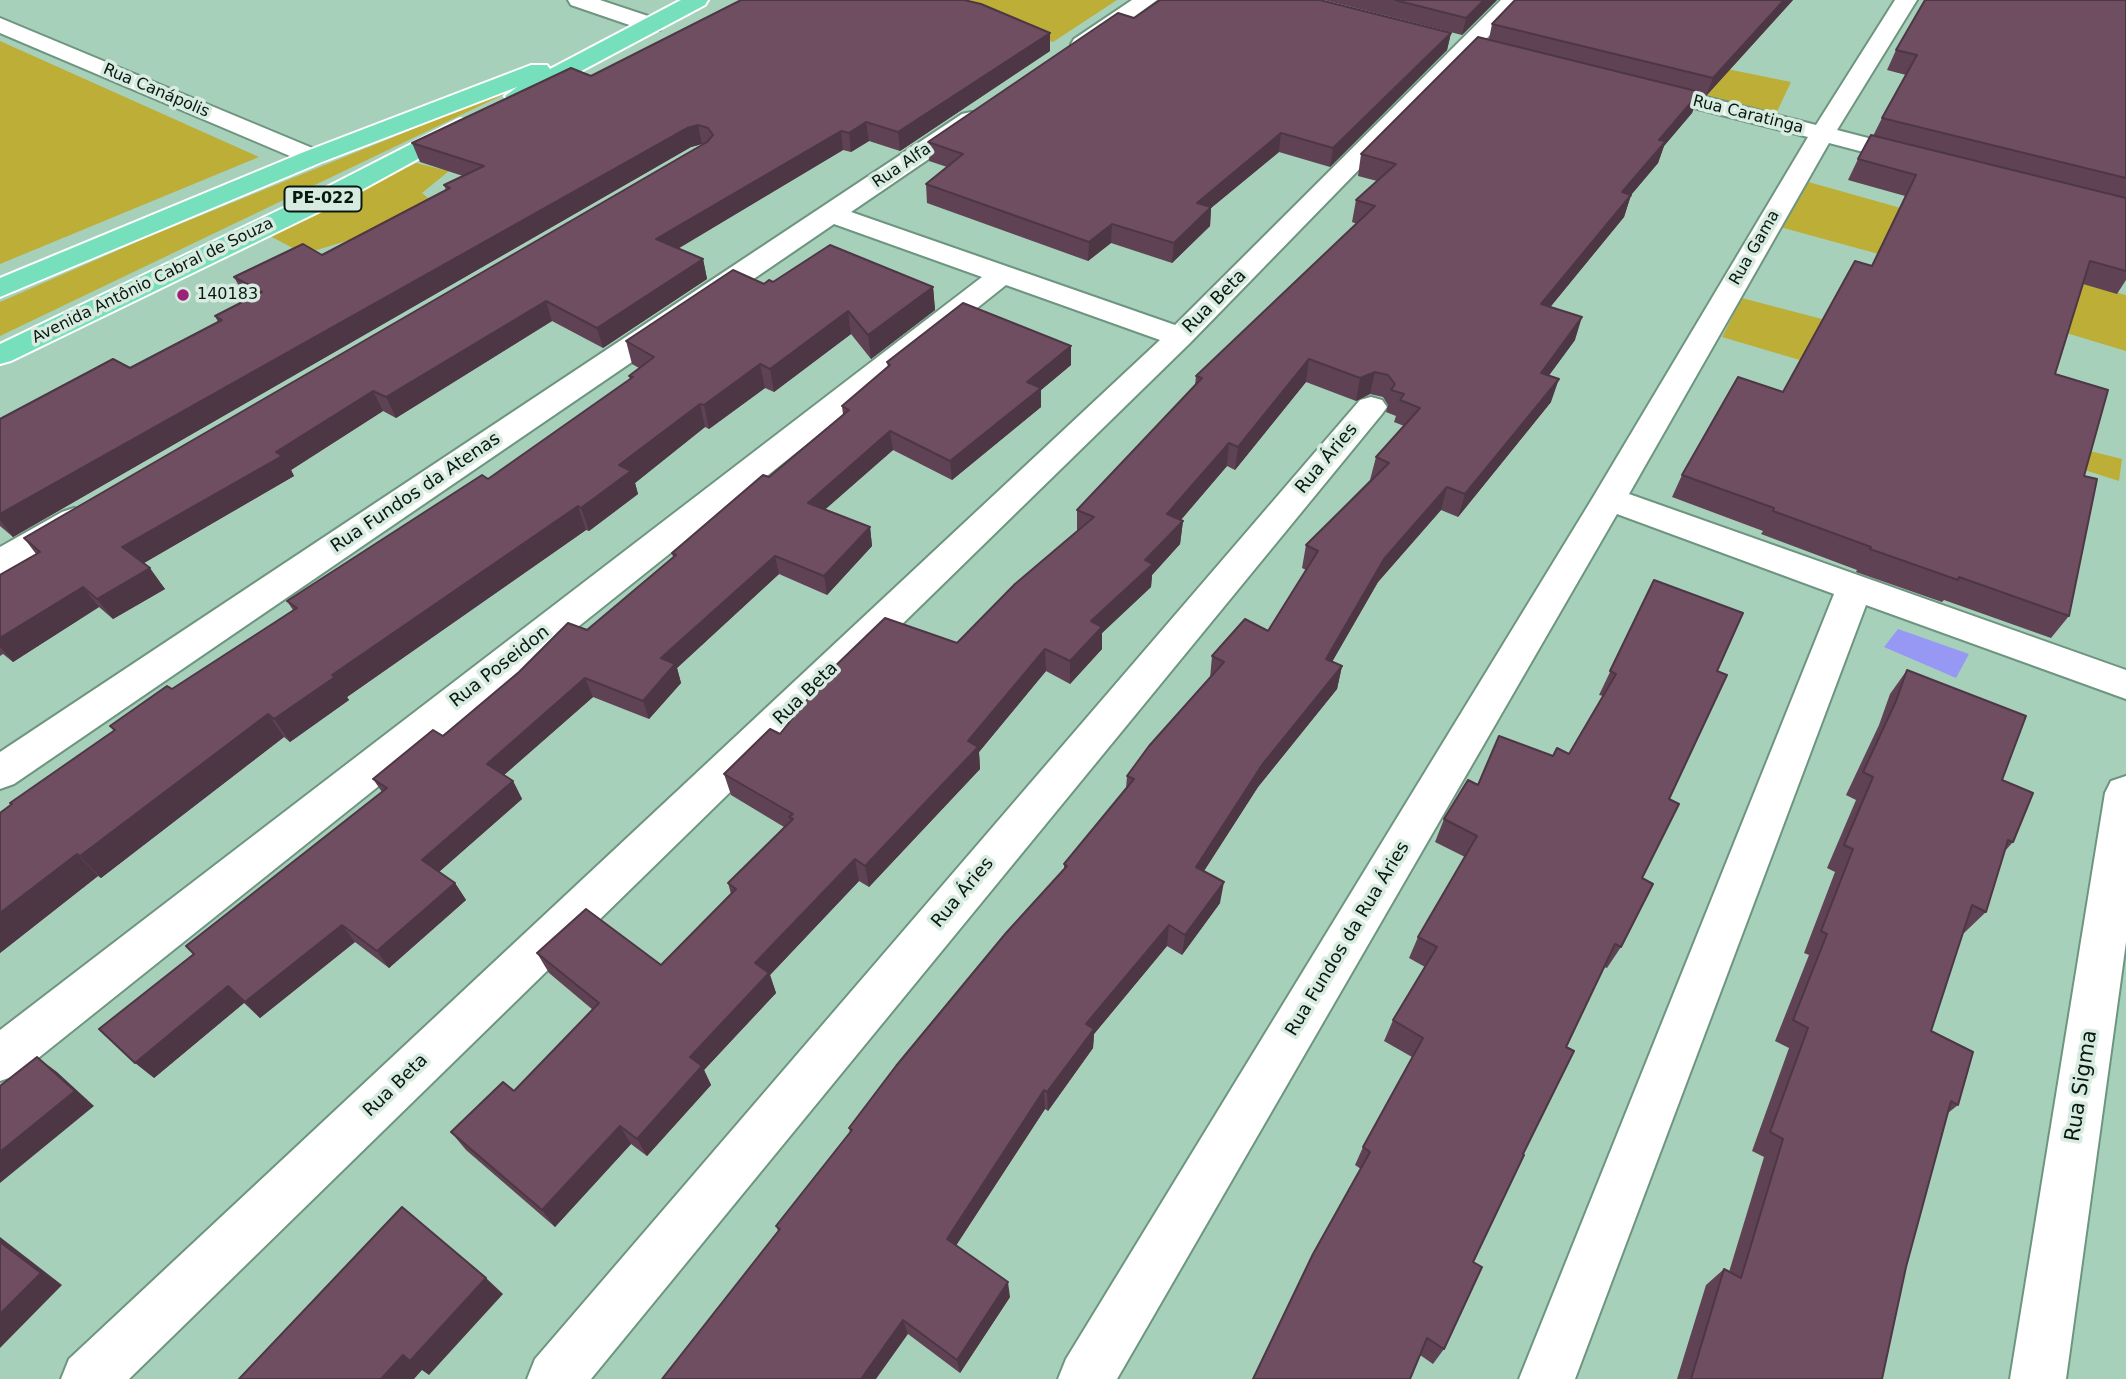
<!DOCTYPE html>
<html>
<head>
<meta charset="utf-8">
<style>
	body { margin:0 }
	canvas { display:block; background:#a7d0ba }
</style>
</head>
<body>
<canvas width="2126" height="1379"></canvas>
<script>
const context = document.querySelector('canvas').getContext('2d');
context.lineJoin = 'round';
function fillPath(path, color) { context.fillStyle = color; context.fill(path, 'evenodd'); }
function stroke(path, color, width, dash) { context.strokeStyle = color; context.lineWidth = width; context.lineCap = dash ? 'butt' : 'round'; context.setLineDash(dash || []); context.stroke(path); }
function write(font, color, halo, rows, align = 'center') {
  context.font = font + ' "DejaVu Sans",sans-serif'; context.lineWidth = 7; context.setLineDash([]); context.textBaseline = 'middle'; context.strokeStyle = halo; context.fillStyle = color; for (const [text, x, y, turn = 0] of rows) {
    context.save(); context.translate(x, y); context.rotate((+turn || 0) * Math.PI / 180); context.textAlign = isNaN(turn) ? turn : align; if (halo) context.strokeText(text, 0, 0); context.fillText(text, 0, 0); context.restore();
  }
}
fillPath(new Path2D(`
	M910 0H1117L1053 42Z
	M0 41 259 157 0 264Z
	M1722 68 1791 82 1775 116 1704 100Z
	M536 79 0 336V302L148 237Z
	M416 163 449 171 422 193 444 211 304 254 270 236Z
	M1805 181 2050 250 2052 275 2126 295V351L2013 317 2021 293 1780 227Z
	M1742 298 1932 348 2082 449 2122 459 2119 481 1906 413 1908 392 1722 337Z`), '#bdae38');
fillPath(new Path2D(`
	M1898 629 1969 654 1956 678 1884 647Z`), '#9798f4');
const street = new Path2D(`
	M568 0H600L660 20 663 25 660 30H644L571 5Z
	M1132 0H1157L1090 49H1074L1071 44 1074 39Z
	M1501 0H1524L1190 343 129 1379H61L69 1359 1160 340 1006 285 17 1075 0 1081V1030L982 277 834 224 14 784 0 789V752L962 114 971 112 980 114 983 119 980 124 851 212 1175 325Z
	M1895 0H1917L1837 130 1926 153 1930 158 1926 163 1917 166 1829 143 1629 494 2126 670V699L1866 605 1575 1379H1519L1834 594 1617 514 1117 1379H1058L1066 1359 1592 499 1808 137 1639 94 1635 89 1639 84 1647 82 1816 125Z
	M0 18 322 152 326 157 322 162 313 165 304 162 0 33Z
	M1371 397 1382 400 1387 407 1382 414 591 1379H527L535 1359 1360 400Z
	M74 508 86 512 91 520 86 528 12 572 0 575V547L62 512Z
	M2126 776V942L2066 1379H2010L2105 793 2111 781Z`);
const primary = new Path2D(`
	M681 0H708L705 5 525 101H509L505 96 517 87 322 162 0 297V278L304 152 531 65H547L550 69Z
	M460 119 469 121 472 126 469 131 347 198 11 361 0 364V344L329 186Z`);
stroke(street, '#6d9580', 4);
stroke(primary, '#fff', 4);
fillPath(street, '#fff');
fillPath(primary, '#76dfbb');
fillPath(new Path2D(`
	M1324 0H1497L1462 35Z
	M1793 0 1706 96 1699 94 1692 113 1664 146 1658 163 1631 195 1624 217 1550 307 1575 340 1549 375 1551 402 1458 517 1441 510 1378 582 1332 662 1342 666 1337 689 1258 787 1204 871 1220 903 1182 955 1167 946 1094 1034 1093 1048 1048 1111 1045 1109 956 1245 1010 1297 960 1373 908 1334 778 1231 776 1226 850 1133 849 1128 1064 870V864L1126 789 1127 776 1210 678 1212 656 1268 631 1306 570 1302 568 1306 545 1370 480 1376 457 1404 426 1394 422 1396 416 1386 412 1388 405 1383 397 1370 394 1356 401 1306 382 1235 470 1227 466 1181 520 1183 521 1180 544 1152 575 1151 587 1102 633V649L1070 684 1046 671 979 752 980 769 869 887 859 881 770 975 776 993 704 1070 711 1085 647 1156 631 1144 555 1227 466 1150 451 1132 514 1091 593 1010 549 973 537 953 661 965 731 894 728 883 784 827 731 795 724 774 780 734 957 643 1077 532V510L1195 385 1196 376 1357 224 1352 222 1356 200 1377 181 1358 176 1361 154 1489 39 1492 24Z
	M2126 0V280L2117 294 2083 284 2055 374 2084 476 2069 616 2051 638 1944 600 1942 602 1856 572 1857 570 1761 534 1763 531 1672 497 1682 475 1783 392 1872 266 1905 196 1848 180 1858 159 1873 136 1882 118 1906 75 1887 70 1896 50Z
	M1134 18 1451 33 1447 50 1330 167 1279 152 1211 208 1210 226 1172 263 1111 243 1088 261 927 203 926 184 947 167 929 161 928 142Z
	M1050 33V51L900 151 869 141 851 152 843 150 678 248 703 259 707 279 603 348 552 321 396 418 383 411 291 470 294 476 144 563 165 589 113 619 99 607 13 662 3 654 0 656V575L36 554 24 538 704 144H702L691 147 13 537 0 526V419L130 368 218 322 215 316 248 299 245 297 234 277 322 255 446 190 444 185 463 176 420 162 412 143 591 76Z
	M773 282 933 287 935 310 871 359 851 334 774 392 765 388 709 429 705 427 635 483 638 494 589 531 586 530 347 697 349 700 290 742 284 737 101 878 98 876 0 953V813L114 731 110 726 172 689 293 610 287 601 488 479 630 379 629 376 639 368 632 364 626 341 764 284Z
	M887 362 1071 365 1041 390V407L952 480 893 450 825 509 870 527 872 546 827 595 779 574 677 668 681 683 649 719 593 697 504 775 513 781 522 799 439 872 455 883 466 900 389 968 355 942 260 1018 244 1003 154 1078 194 954 382 792 373 779 443 736 587 630 673 557 672 553 769 477 843 415 842 406 888 367Z
	M1654 580 1717 671 1669 799 1642 878 1621 947 1607 968 1604 967 1566 1047 1523 1154 1473 1262 1444 1349 1433 1364 1420 1355 1361 1169 1355 1165 1363 1147 1412 1057 1384 1041 1393 1020 1425 967 1409 958 1418 937 1465 857 1435 842 1444 819 1478 785 1553 756 1569 754 1603 696 1599 695Z
	M1907 670 2002 780 2013 842 2005 851 1986 912 1964 933H1963L1931 1031 1958 1105 1948 1113 1906 1267 1882 1379H1677L1706 1285 1724 1269 1729 1272 1764 1157 1752 1151 1789 1048 1775 1041 1809 955 1804 953 1835 872 1827 868 1856 800 1846 795 1879 725 1890 694Z`), '#5f4354');
fillPath(new Path2D(`
	M1484 0H1497L1462 35 1466 18Z
	M1784 0H1793L1706 96 1713 78Z
	M1050 33V51L900 151 898 132Z
	M1451 33 1447 50 1330 167 1333 148Z
	M1700 92 1692 113 1664 146 1658 163 1615 214 1622 192 1659 140Z
	M866 122 869 141 851 152 849 133Z
	M698 125 702 144 691 147 13 537 0 520V514L687 128Z
	M841 131 843 150 661 259 656 239Z
	M1281 133 1279 152 1211 208 1210 226 1172 263 1174 243 1197 203Z
	M1631 195 1624 217 1534 327 1541 304Z
	M1112 224 1111 243 1088 261 1089 242Z
	M703 259 707 279 603 348 597 328Z
	M933 287 935 310 871 359 868 335Z
	M546 301 552 321 396 418 386 397Z
	M848 311 851 334 774 392 770 369Z
	M1582 317 1575 340 1534 396 1541 373Z
	M1071 346V365L1041 390V407L952 480 950 461 1027 382Z
	M1309 359 1306 382 1235 470 1238 447Z
	M760 364 765 388 709 429 704 405Z
	M1375 372 1370 394 1356 401 1360 378Z
	M1559 379 1551 402 1458 517 1465 494Z
	M373 391 383 411 291 470 294 476 137 567 122 547Z
	M700 404 705 427 635 483 638 494 589 531 581 508 619 465Z
	M890 431 893 450 811 522 808 503Z
	M1229 443 1227 466 1166 537 1167 514Z
	M1447 487 1441 510 1378 582 1321 681 1326 659 1384 559Z
	M578 506 586 530 347 697 349 700 290 742 274 719 332 675Z
	M1183 521 1180 544 1152 575 1151 587 1102 633V649L1070 684V661L1091 621 1145 560Z
	M870 527 872 546 827 595 824 576Z
	M775 556 779 574 677 668 681 683 649 719 643 701 661 658Z
	M150 568 165 589 113 619 97 599Z
	M83 587 99 607 13 662 0 647V638Z
	M1045 649 1046 671 979 752 980 769 869 887 865 866 968 741Z
	M1342 666 1337 689 1258 787 1193 888 1196 867 1262 765Z
	M585 678 593 697 496 782 487 764Z
	M268 714 284 737 101 878 80 856Z
	M513 781 522 799 433 877 422 860Z
	M77 854 98 876 0 953V913Z
	M855 859 859 881 770 975 776 993 704 1070 711 1085 647 1156 637 1139 690 1057 755 963Z
	M1224 882 1220 903 1182 955 1185 935Z
	M455 883 466 900 389 968 377 951Z
	M342 925 355 942 260 1018 245 1002Z
	M1169 925 1167 946 1094 1034 1093 1048 1048 1111 1047 1092 1086 1024Z
	M228 986 244 1003 154 1078 135 1063Z
	M37 1057 57 1072 94 1106 0 1183V1152Z
	M1044 1090 1045 1109 950 1255 947 1239Z
	M620 1126 631 1144 555 1227 542 1210Z
	M0 1237 62 1285 0 1348Z
	M486 1278 503 1294 429 1375 422 1370 414 1379H381L403 1355Z
	M1008 1282 1010 1297 960 1373 957 1360Z
	M903 1320 908 1334 876 1379H861Z`), '#4e3745');
const building = new Path2D(`
	M741 0H964L981 4 1050 33 898 132 866 122 849 133 841 131 656 239 703 259 597 328 546 301 386 397 373 391 276 452 282 456 122 547 150 568 97 599 83 587 0 638V575L40 552 24 538 707 142 713 135 708 128 698 125 687 128 0 514V419L113 359 130 368 222 320 215 316 262 292 234 277 303 244 322 255 450 188 444 185 484 166 412 143 571 68 591 76Z
	M1160 0H1320L1451 33 1333 148 1281 133 1197 203 1211 207 1174 243 1112 224 1089 242 926 184 963 154 928 142 1118 13 1134 18Z
	M1395 0H1484L1466 18Z
	M1515 0H1784L1713 78 1492 24Z
	M1925 0H2126V178L1882 118 1917 55 1896 50Z
	M1478 37 1700 92 1659 140 1666 141 1622 192 1631 195 1541 304 1582 317 1541 373 1559 379 1465 494 1447 487 1384 559 1326 659 1342 666 1262 765 1196 867 1224 882 1185 935 1169 925 1086 1024 1094 1029 1047 1092 1044 1090 947 1239 1008 1282 957 1360 903 1320 861 1379H662L780 1229 776 1226 852 1130 849 1128 896 1066 1006 933 1067 866 1064 864 1134 779 1127 776 1149 746 1224 662 1212 656 1245 619 1268 631 1318 551 1306 545 1389 463 1376 457 1420 408 1400 400 1404 394 1391 390 1395 384 1388 375 1375 372 1360 378 1309 359 1238 447 1229 443 1167 514 1183 521 1145 560 1153 564 1091 621 1102 627 1070 661 1045 649 968 741 978 747 865 866 855 859 755 963 769 973 690 1057 702 1066 637 1139 620 1126 542 1210 451 1132 503 1082 514 1091 599 1003 537 953 586 909 661 965 736 889 728 883 793 819 789 817 793 814 724 774 770 729 780 734 829 672 885 618 957 643 1015 584 1094 517 1077 510 1202 378 1196 376 1375 206 1356 200 1396 164 1361 154Z
	M1871 135 2126 198V271L2090 261 2055 374 2108 390 2084 476 2097 479 2069 616 1959 577 1958 580 1870 549 1871 547 1773 511 1774 508 1682 475 1738 377 1783 392 1855 261 1872 266 1916 175 1858 159Z
	M830 245 933 287 868 335 848 311 770 369 760 364 704 405 700 404 619 465 631 471 581 508 578 506 332 675 335 677 274 719 268 714 80 856 77 854 0 913V813L12 804 10 803 115 730 110 726 167 686 172 689 297 608 287 601 482 475 488 479 633 377 629 376 654 357 626 341 733 270 764 284 769 280 773 282Z
	M963 303 1071 346 1027 382 1041 388 950 461 890 431 808 503 870 527 824 576 775 556 661 658 675 664 643 701 585 678 487 764 513 781 422 860 455 883 377 951 342 925 245 1002 228 986 135 1063 99 1029 194 954 186 946 387 788 373 779 433 730 443 736 519 672 568 623 587 630 676 555 672 553 763 475 769 477 849 410 842 406 890 365 887 362Z
	M1654 580 1743 613 1717 671 1727 675 1669 799 1679 804 1642 878 1653 884 1621 947 1615 944 1566 1047 1574 1051 1523 1154 1524 1155 1473 1262 1482 1267 1444 1349 1427 1338 1410 1379H1253L1313 1254 1370 1152 1363 1147 1423 1038 1393 1020 1437 947 1418 937 1477 836 1444 819 1468 780 1478 785 1499 736 1553 756 1557 748 1569 754 1616 674 1610 671Z
	M1907 670 2026 716 2002 780 2033 793 2013 842 2008 840 1986 912 1972 905 1931 1031 1973 1052 1958 1105 1951 1101 1906 1267 1882 1379H1691L1724 1269 1741 1278 1783 1139 1770 1132 1808 1028 1793 1020 1827 934 1821 931 1853 849 1844 845 1873 777 1863 772 1896 701Z
	M37 1057 75 1091 0 1152V1086Z
	M402 1207 486 1278 410 1361 403 1355 381 1379H239Z
	M0 1242 41 1273 0 1314Z`);
fillPath(building, '#6f4e62');
stroke(building, '#4e3745', 2);
for (const [x, y, r, color] of [
	[183,295,7,"#9b2179"]
]) { const dot = new Path2D(); dot.arc(x, y, r, 0, 2 * Math.PI); context.fillStyle = color; context.fill(dot); stroke(dot, '#d7ebe0', 2.5); }
write('16px', '#091912', '#d7ebe0', [
	["Rua Canápolis",156,91,23],
	["Rua Caratinga",1748,115,14],
	["Rua Alfa",902,166,-34],
	["Rua Gama",1755,248,-60],
	["Avenida Antônio Cabral de Souza",153,281,-26]
]);
for (const [x, y, w] of [
	[323,199,77]
]) { const box = new Path2D(); box.roundRect(x - w / 2, y - 12.5, w, 25, 5); context.fillStyle = '#d7ebe0'; context.fill(box); stroke(box, '#091912', 2); }
write('bold 16px', '#091912', null, [
	["PE-022",323,199]
]);
write('16px', '#091912', '#d7ebe0', [
	["140183",197,295]
], 'left');
write('18px', '#091912', '#d7ebe0', [
	["Rua Beta",1215,302,-45],
	["Rua Áries",1327,459,-50],
	["Rua Fundos da Atenas",416,493,-34],
	["Rua Poseidon",500,667,-38],
	["Rua Beta",806,694,-44],
	["Rua Áries",963,893,-50],
	["Rua Fundos da Rua Áries",1348,939,-59],
	["Rua Beta",396,1086,-44]
]);
write('21px', '#091912', '#d7ebe0', [
	["Rua Sigma",2082,1086,-81]
]);
</script>
</body>
</html>
